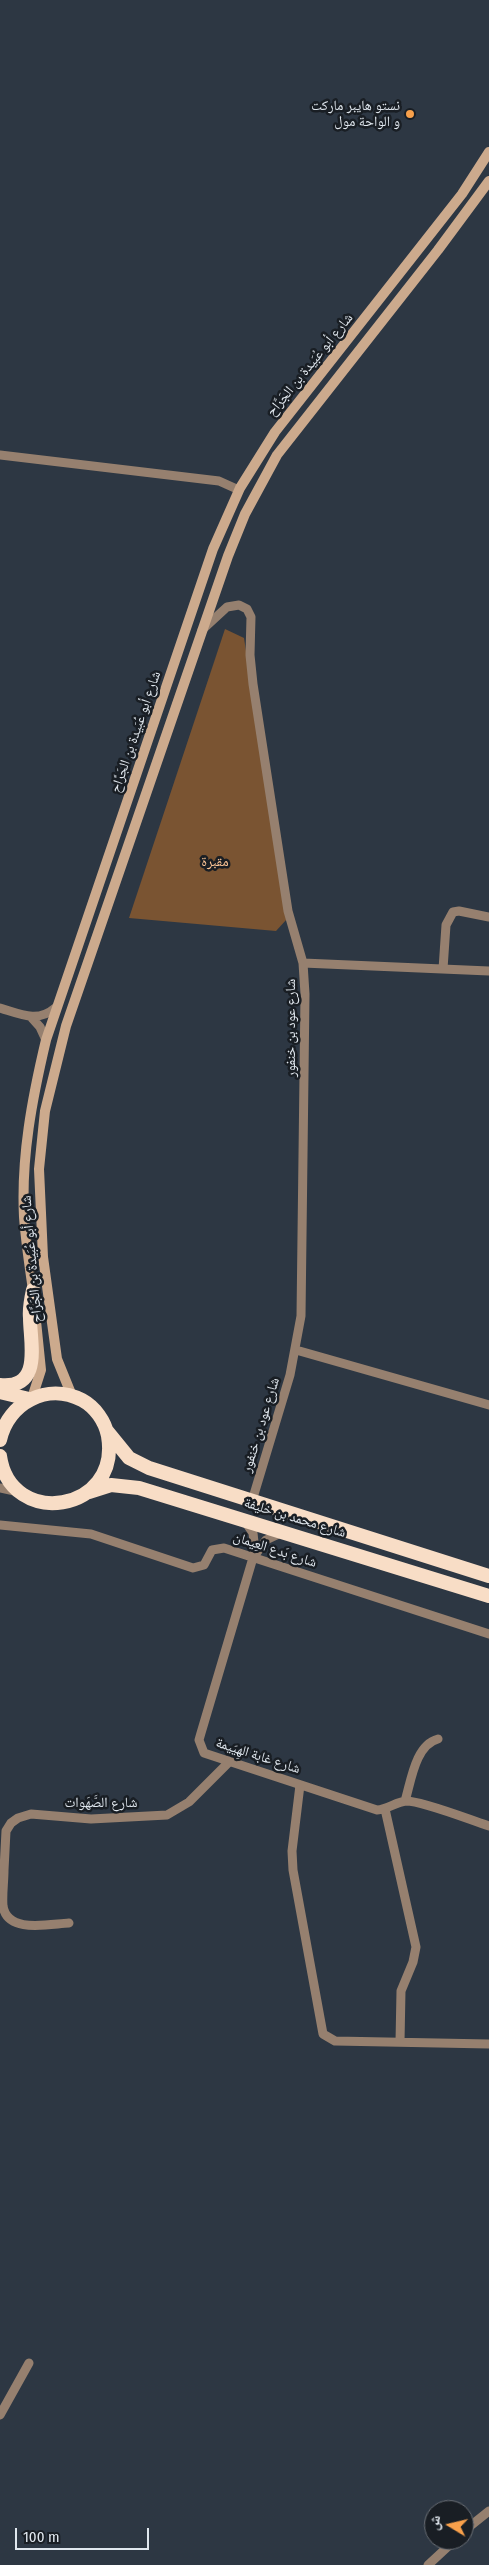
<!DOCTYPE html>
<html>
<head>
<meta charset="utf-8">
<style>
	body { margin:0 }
	#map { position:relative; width:489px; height:2565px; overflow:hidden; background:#2d3743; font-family:"Fira Sans Condensed","Noto Naskh Arabic",sans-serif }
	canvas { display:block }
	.north { position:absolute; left:424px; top:2500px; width:50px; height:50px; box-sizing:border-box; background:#191e24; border:1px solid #696e75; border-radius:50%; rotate:279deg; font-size:14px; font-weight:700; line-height:20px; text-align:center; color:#e0e7ee }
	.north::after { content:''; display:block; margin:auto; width:18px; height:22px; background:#f8a04b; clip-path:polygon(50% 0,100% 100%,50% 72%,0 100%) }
	.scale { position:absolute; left:15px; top:2528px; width:134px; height:22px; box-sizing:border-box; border:2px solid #e0e7ee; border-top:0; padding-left:6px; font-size:15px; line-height:18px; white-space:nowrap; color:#e0e7ee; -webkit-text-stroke:4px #191e24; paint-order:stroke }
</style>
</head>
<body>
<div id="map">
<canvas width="489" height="2565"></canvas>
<div class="north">ش</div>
<div class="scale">100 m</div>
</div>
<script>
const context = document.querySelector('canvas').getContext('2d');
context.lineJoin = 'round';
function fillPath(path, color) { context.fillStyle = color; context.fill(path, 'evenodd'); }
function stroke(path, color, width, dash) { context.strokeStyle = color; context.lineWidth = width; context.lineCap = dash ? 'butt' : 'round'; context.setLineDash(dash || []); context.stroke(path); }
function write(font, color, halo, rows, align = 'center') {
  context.font = font + ' "Fira Sans Condensed","Noto Naskh Arabic",sans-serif'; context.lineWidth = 5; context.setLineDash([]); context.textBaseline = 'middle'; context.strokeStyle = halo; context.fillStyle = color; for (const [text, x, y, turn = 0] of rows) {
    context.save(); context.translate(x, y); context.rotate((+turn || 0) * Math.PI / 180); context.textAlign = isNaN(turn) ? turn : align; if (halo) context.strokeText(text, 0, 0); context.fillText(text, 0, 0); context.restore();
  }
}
fillPath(new Path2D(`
	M225 629 244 638 287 919 276 931 129 918Z`), '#7a5432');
stroke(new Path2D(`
	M0 455 219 481 239 490
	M202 630 227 607 239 605 247 609 251 617 250 655 253 684 288 911 303 963 305 994 301 1316 290 1375 252 1501
	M303 963 489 971
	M443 969 446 925 453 912 459 911 489 917
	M0 1008C20 1014 38 1023 55 1008
	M31 1017 40 1027 46 1040
	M296 1350 489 1405
	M0 1488 19 1492
	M244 1520 253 1533 255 1551 201 1733 199 1740 204 1753 377 1810C388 1809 396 1802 406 1801 423 1801 470 1820 489 1826
	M0 1525 91 1534 193 1568 204 1565 212 1550 224 1548 489 1634
	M255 1555 266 1540 283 1532
	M300 1785 292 1851 293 1870 323 2034 335 2041 489 2044
	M405 1801C411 1782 415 1745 438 1739
	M385 1809 416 1947 413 1962 401 1991 400 2042
	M4 1870C4 1882 2 1894 3 1906 7 1934 49 1924 69 1923
	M0 1876 4 1870 6 1831 11 1823 18 1818 31 1814 91 1819 167 1815 189 1802 229 1762
	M0 2415 29 2363
	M464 2531 489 2511
	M428 2565 455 2540`), '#96806f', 9);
stroke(new Path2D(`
	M34 1297C30 1270 26 1244 24 1217 21 1157 32 1099 46 1040L213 549 240 488 275 432 462 194 489 152
	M72 1396 57 1359 43 1257 39 1169 45 1111 66 1026 228 556 245 514 277 455 438 250 489 181
	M32 1398 41 1370 36 1321`), '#ccaa8d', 10);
stroke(new Path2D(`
	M0 1385C43 1389 30 1343 30 1318 29 1309 31 1299 33 1290
	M0 1392 29 1399
	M107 1431 129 1458 149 1468 489 1576
	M0 1440C8 1403 47 1382 82 1400 95 1407 105 1421 108 1436 121 1513 10 1529 0 1456
	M89 1492 111 1485 139 1488 489 1596`), '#f8ddc6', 14);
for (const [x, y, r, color] of [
	[410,114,5,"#f8a04b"]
]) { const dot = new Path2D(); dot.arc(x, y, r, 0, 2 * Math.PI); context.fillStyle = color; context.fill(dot); stroke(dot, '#191e24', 2); }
write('14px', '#e0e7ee', '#191e24', [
	["نستو هايبر ماركت",400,106],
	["و الواحة مول",400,122]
], 'right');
write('14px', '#e0e7ee', '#191e24', [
	["شارع أبو عُبَيدة بن الجَرَّاح",310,365,-51],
	["شارع أبو عُبَيدة بن الجَرَّاح",136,732,-71],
	["شارع عود بن خنفور",291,1028,-90],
	["شارع أبو عُبَيدة بن الجَرَّاح",32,1259,-95],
	["شارع عود بن خنفور",261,1425,-73],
	["شارع محمد بن خليفة",295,1518,17],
	["شارع بَدع العِيمان",275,1550,18],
	["شارع غابة الهِيَيمة",258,1756,18],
	["شارع الصَّهَوات",101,1803]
]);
write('14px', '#fec696', '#191e24', [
	["مقبرة",215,862]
]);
</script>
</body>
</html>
